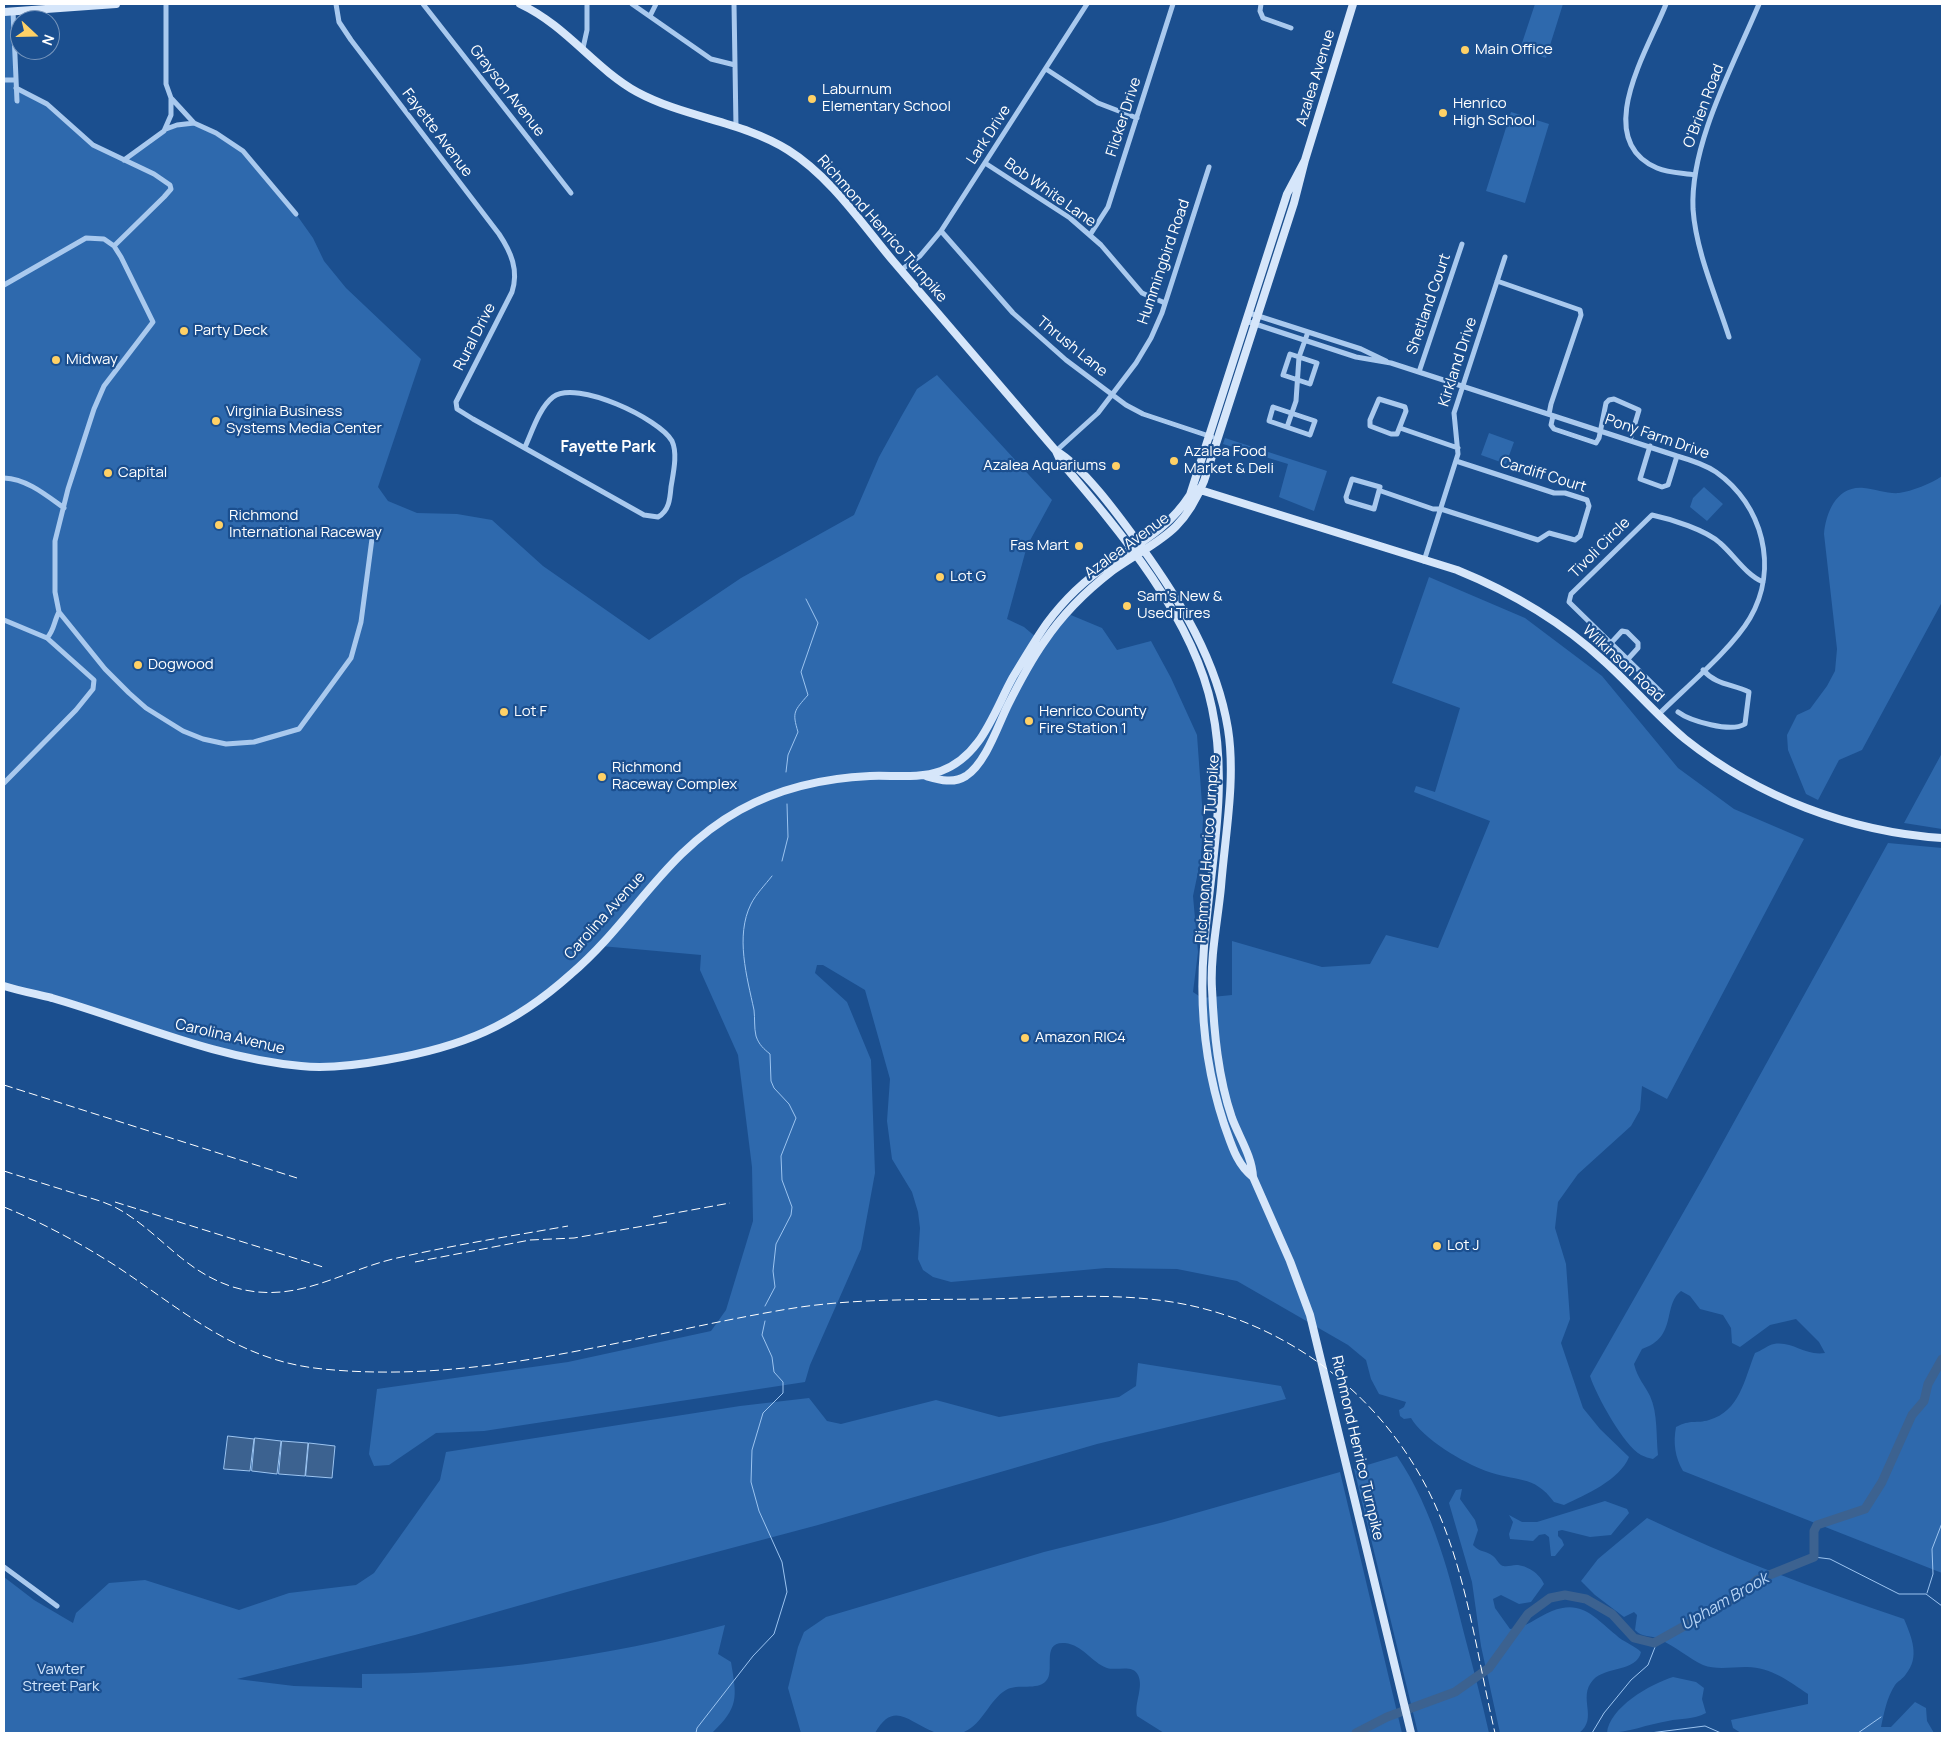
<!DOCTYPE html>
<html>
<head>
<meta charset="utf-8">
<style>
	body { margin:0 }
	#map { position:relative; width:1946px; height:1737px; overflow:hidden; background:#1b4f8f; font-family:Manrope,sans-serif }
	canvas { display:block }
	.frame { position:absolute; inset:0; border:5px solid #fff; pointer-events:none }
	.north { position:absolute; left:10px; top:10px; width:50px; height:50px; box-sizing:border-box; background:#1b4f8f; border:1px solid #7695bc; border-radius:50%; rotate:111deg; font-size:14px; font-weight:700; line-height:20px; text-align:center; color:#fff }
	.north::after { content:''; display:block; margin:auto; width:18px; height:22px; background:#ffd166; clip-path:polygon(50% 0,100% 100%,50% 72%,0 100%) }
</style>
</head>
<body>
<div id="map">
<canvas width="1946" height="1737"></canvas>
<div class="frame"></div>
<div class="north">N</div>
</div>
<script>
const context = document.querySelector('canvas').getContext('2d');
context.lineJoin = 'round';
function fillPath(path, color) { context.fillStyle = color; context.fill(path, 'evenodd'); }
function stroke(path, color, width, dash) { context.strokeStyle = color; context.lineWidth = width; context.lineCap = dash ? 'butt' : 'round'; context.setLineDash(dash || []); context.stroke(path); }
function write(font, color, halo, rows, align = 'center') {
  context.font = font + ' Manrope,sans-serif'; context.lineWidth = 4.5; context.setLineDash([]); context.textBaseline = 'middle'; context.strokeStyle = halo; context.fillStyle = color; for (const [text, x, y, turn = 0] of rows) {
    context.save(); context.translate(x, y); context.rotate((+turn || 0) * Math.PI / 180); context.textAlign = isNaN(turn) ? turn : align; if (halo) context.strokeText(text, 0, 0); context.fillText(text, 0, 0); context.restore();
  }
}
fillPath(new Path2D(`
	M1535 4H1563L1546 58 1520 49Z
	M13 11 17 88 42 102 89 142 124 160 164 131 194 123 243 151 296 214 313 238 324 261 346 288 421 359 378 487 388 501 417 513 457 514 492 520 543 566 649 640 741 578 854 515 879 457 901 417 917 389 937 375 1052 500 1027 546 1007 619 1024 627 1043 643 1066 613 1102 628 1117 650 1151 641 1171 678 1197 735 1203 818 1201 858 1193 896 1198 952 1193 992 1202 998 1232 995V941L1322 967 1370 964 1386 935 1438 948 1490 821 1414 792 1416 786 1435 792 1460 708 1392 683 1429 577 1525 618 1602 676 1678 768 1734 809 1804 839 1667 1099 1642 1086 1640 1110 1631 1126 1578 1174 1558 1202 1555 1228 1566 1264 1570 1319 1561 1343 1583 1408 1600 1429 1629 1457C1620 1480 1585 1495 1564 1505L1554 1502C1534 1474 1515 1482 1486 1471 1464 1463 1423 1439 1411 1418L1404 1419 1400 1416 1399 1410 1404 1407 1406 1402 1379 1394 1371 1379 1366 1360 1348 1345 1237 1281 1177 1269 1106 1268 951 1282 933 1277 923 1270 918 1259 920 1228 918 1212 912 1192 892 1159 887 1121 890 1079 865 990 823 965H817L815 973 847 1002 871 1060 875 1173 861 1249 810 1365 805 1382 484 1431 436 1433 389 1465 374 1466 369 1454 377 1389 568 1362 711 1331 726 1310 753 1221 752 1167 738 1055 700 970 701 955 601 946 517 1016 454 1045 329 1067 250 1058 4 986V12Z
	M1511 112 1549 124 1525 203 1486 191Z
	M1489 433 1514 442 1506 464 1481 455Z
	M1225 438 1327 471 1314 511 1279 497 1288 464 1223 444Z
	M1942 476V602L1862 750 1839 760 1818 800 1806 794 1788 750 1787 735 1797 715 1810 709 1827 686 1835 671 1837 649 1824 534C1826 512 1837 485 1864 488 1875 489 1888 494 1899 493 1912 491 1931 484 1942 476Z
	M1704 487 1723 504 1707 521 1690 507 1693 498Z
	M1942 753V829L1904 823Z
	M1888 843 1942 848V1573L1683 1471C1675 1457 1673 1443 1676 1427 1691 1419 1696 1424 1709 1420 1740 1411 1744 1380 1755 1353 1761 1351 1768 1345 1774 1344 1793 1341 1804 1356 1825 1353L1819 1342 1796 1319 1770 1325 1740 1347 1732 1343 1731 1328 1723 1315 1700 1309 1690 1296 1681 1291C1662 1306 1678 1337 1642 1349L1634 1364C1638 1379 1644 1384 1650 1396 1658 1413 1656 1437 1658 1455L1653 1459C1649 1458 1645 1457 1641 1455 1624 1446 1596 1395 1590 1376L1707 1171Z
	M1138 1363 1281 1386 1286 1399 1097 1444 818 1525 574 1590 415 1635 237 1679 294 1686 362 1688V1674C485 1674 606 1657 725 1625L718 1654 731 1662C737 1698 739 1707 712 1733H4V1577L34 1600 73 1623 76 1613 109 1583 145 1580 239 1610 289 1593 356 1585 374 1573 440 1480 446 1452 740 1406 809 1398 827 1421 841 1424 936 1400 999 1417 1119 1397 1136 1386Z
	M1397 1456C1434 1511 1450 1577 1466 1641 1474 1671 1482 1702 1489 1733H1418L1354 1469Z
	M1340 1472 1402 1733H1164L1137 1716C1134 1703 1144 1687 1138 1675 1133 1664 1117 1671 1107 1668 1091 1662 1083 1645 1065 1643 1040 1641 1056 1671 1046 1681 1037 1691 1018 1683 1006 1690 989 1700 983 1724 964 1732 961 1734 956 1733 953 1733 947 1733 940 1734 934 1732 908 1722 894 1700 875 1733H801L788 1688 798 1647 804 1632 826 1617 1044 1552 1164 1522Z
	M1462 1489 1460 1499 1475 1520 1478 1530 1473 1545C1480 1553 1486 1550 1493 1556 1496 1558 1498 1563 1501 1565 1506 1568 1511 1565 1516 1565 1527 1565 1540 1574 1544 1584L1531 1602 1519 1604 1501 1595 1493 1599 1495 1608 1510 1629C1526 1628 1537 1617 1552 1611 1582 1599 1595 1618 1616 1635 1623 1642 1634 1645 1641 1652 1637 1672 1606 1666 1593 1680 1577 1698 1599 1718 1579 1733H1500L1481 1646 1472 1582 1449 1503 1456 1490Z
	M1605 1501 1627 1509 1629 1513 1611 1535 1590 1537 1562 1530 1558 1531V1536L1562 1540 1564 1545 1555 1556H1551L1549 1537 1545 1534 1539 1535 1533 1541 1510 1539 1509 1534 1513 1522 1509 1515 1522 1522H1537Z
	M1647 1518C1730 1558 1816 1589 1904 1619 1912 1638 1920 1657 1906 1674 1903 1679 1898 1681 1895 1685 1887 1697 1884 1713 1881 1727H1891L1915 1702 1926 1708 1927 1721 1934 1733H1938H1741L1733 1728 1731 1720 1808 1704V1694C1789 1681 1769 1666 1745 1667 1731 1667 1716 1670 1703 1665 1690 1659 1675 1646 1659 1639 1651 1635 1642 1638 1635 1630L1637 1615 1634 1612 1624 1617 1595 1595 1581 1581 1598 1559Z
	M1673 1677 1696 1682 1704 1688 1702 1699 1706 1713C1693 1720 1681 1718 1668 1721 1648 1724 1628 1733 1607 1733 1609 1708 1650 1684 1673 1677Z`), '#2e69ad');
const water = new Path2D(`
	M228 1436 254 1439 250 1471 224 1469Z
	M255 1438 281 1441 277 1474 252 1471Z
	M282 1441 308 1443 305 1476 279 1474Z
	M309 1443 335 1446 332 1478 306 1476Z`);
fillPath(water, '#3c6290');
stroke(water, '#9cc4f0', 1);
stroke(new Path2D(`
	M786 772 788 755 798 732C792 712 794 711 808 695L801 672 818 623 806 599
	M782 861 788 837 787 804
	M765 1306 775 1287 773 1271 776 1244 791 1215 792 1207 782 1180 781 1156 796 1118 789 1104 774 1088 771 1081 770 1054C764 1049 759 1045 756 1036 754 1028 755 1018 754 1010 747 977 735 936 751 904 756 894 765 885 772 876
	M1814 1557 1830 1559 1899 1594H1926L1942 1606
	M1927 1593 1933 1574 1932 1549 1942 1523
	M696 1733 697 1728 753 1656 774 1634 787 1592 782 1562 759 1511 751 1482 752 1450 763 1413 783 1393V1382L774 1372 772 1357 762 1335 765 1321
	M1592 1733 1604 1713 1631 1680 1648 1665 1657 1642
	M1650 1733 1705 1726 1721 1733
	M1858 1733 1881 1717`), '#9cc4f0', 1);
stroke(new Path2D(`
	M1356 1733 1387 1717 1455 1692 1489 1668 1528 1614 1550 1598 1565 1595 1586 1599 1612 1614 1634 1638 1654 1643 1738 1596 1757 1580 1814 1557V1531L1817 1525 1865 1509 1882 1482 1912 1415 1924 1401 1928 1384 1942 1359`), '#3c6290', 9);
stroke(new Path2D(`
	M336 4 339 22 351 40 499 234C511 252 519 270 512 292L456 402 457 409 473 419 644 515 658 517C669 511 670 499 671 487 673 474 678 454 672 441 660 419 576 379 553 397 539 408 532 432 525 447
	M423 4 571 193
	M632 4 711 59 735 65
	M734 4 736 127
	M1261 4 1260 11 1263 18 1291 28
	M1666 4C1649 48 1590 139 1657 168 1668 173 1683 173 1695 175
	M13 11 17 101
	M650 16 656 4
	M583 48 587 30V4
	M1046 69 1098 103 1137 118
	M4 80H16
	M16 88 47 104 93 145 154 174 170 185 171 189 164 197 114 246
	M172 99 194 123 216 133 243 151 296 214
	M166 129 177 125 194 123
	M124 160 164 131 171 115V98L166 84V4
	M985 163 1070 218 1101 245 1142 293 1165 303
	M941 231 1013 313 1066 360 1126 405 1143 414 1212 437
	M1090 235 1108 207 1173 4
	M901 270 920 256 941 231 1087 4
	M1497 281 1580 310 1581 315 1551 404 1549 414
	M4 285 86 238 104 239 114 246 121 257 153 322 104 386 94 409 68 489 55 541V592L59 612 105 669 129 693 146 708 183 731 203 739 226 744 254 742 299 729 351 658 361 622 373 531
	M1249 313 1361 349 1386 361
	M1246 321 1356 357 1391 363 1677 456C1691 460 1704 464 1716 472 1763 505 1779 568 1750 618 1732 649 1684 689 1658 715
	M1729 337C1716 296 1696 252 1693 209 1690 143 1734 64 1759 4
	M1290 354 1317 363 1310 384 1283 375Z
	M1419 372 1462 244
	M1379 399 1405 407 1406 411 1397 434H1391L1370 426V420Z
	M1273 407 1315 421 1310 435 1269 421Z
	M1553 416 1551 425 1554 429 1596 443 1599 438 1606 403 1609 400 1614 399 1639 410 1630 440
	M1287 427 1296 401 1299 357 1308 332
	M1400 428 1458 448
	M1650 446 1640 479 1662 487 1668 485 1677 456
	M1056 451 1098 413 1136 363 1151 338 1162 313 1209 167
	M4 478C27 479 46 495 64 508
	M1352 479 1380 487 1374 509 1347 501 1346 497Z
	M1381 491 1433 509H1441L1538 540 1549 533 1575 540 1580 536 1589 506 1587 500 1565 493H1554L1456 461
	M1424 561 1458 454 1454 413 1505 257
	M4 620 47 638C54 631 54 621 59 612
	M1611 643 1622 631 1627 632 1638 643V648L1628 659
	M1664 695 1572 605 1569 602 1571 594 1652 515C1671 519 1706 530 1720 543 1734 555 1746 575 1763 582
	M1678 712C1690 721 1731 733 1745 724L1749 692C1732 684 1716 685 1703 670
	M4 783 76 710 93 689 94 680 47 638
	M4 1567 57 1606`), '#a9c9ee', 5);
stroke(new Path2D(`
	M520 4C567 26 594 68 637 92 685 118 742 121 788 150 831 177 862 224 894 262 948 325 1002 388 1056 451 1083 466 1121 519 1140 545 1180 600 1217 661 1228 729 1236 780 1225 835 1221 887 1218 919 1210 957 1212 989 1214 1032 1218 1077 1232 1118 1239 1137 1252 1156 1253 1177L1290 1261 1310 1315 1411 1733
	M4 12 116 4
	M1056 451 1061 462C1119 530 1194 618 1212 708 1229 788 1210 867 1204 947 1199 1008 1205 1066 1224 1124 1231 1143 1236 1164 1253 1177
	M1197 489 1457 570C1511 592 1561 621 1604 661 1632 686 1656 715 1685 739 1758 797 1850 832 1942 838
	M926 776C940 780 953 784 966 776 986 763 998 725 1008 705 1019 683 1030 662 1044 642 1062 615 1086 591 1112 571 1156 540 1182 536 1204 481L1294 203 1305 160 1353 4
	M4 986C20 991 36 994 52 998 135 1022 214 1058 301 1066 329 1069 358 1065 386 1060 462 1047 513 1026 571 974 634 920 664 852 740 810 780 788 824 778 870 776 893 775 919 779 941 771 982 756 994 711 1013 677 1024 659 1035 640 1047 623 1064 600 1086 579 1109 564 1141 542 1169 528 1190 495L1287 194 1305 160`), '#d6e6fa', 8);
stroke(new Path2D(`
	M4 1085 297 1178
	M4 1171C29 1179 54 1187 80 1195 94 1199 109 1203 122 1211 163 1236 184 1271 233 1287 295 1306 340 1271 397 1258 454 1245 511 1236 568 1226
	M115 1202 323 1267
	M4 1207C43 1223 80 1243 116 1266 184 1311 238 1361 323 1369 482 1385 633 1335 788 1309 853 1298 920 1300 986 1299 1043 1298 1102 1293 1158 1300 1274 1314 1375 1386 1428 1490 1466 1565 1476 1652 1495 1733
	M653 1217 730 1203
	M415 1262 530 1240 574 1238 667 1222`), '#fff', 1, [9, 4]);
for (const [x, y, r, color] of [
	[1465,50,5,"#ffd166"],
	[812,99,5,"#ffd166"],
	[1443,113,5,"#ffd166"],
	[184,331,5,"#ffd166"],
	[56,360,5,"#ffd166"],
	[216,421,5,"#ffd166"],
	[1174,461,5,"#ffd166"],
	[1116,466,5,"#ffd166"],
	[108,473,5,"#ffd166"],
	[219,525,5,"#ffd166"],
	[1079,546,5,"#ffd166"],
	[940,577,5,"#ffd166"],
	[1127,606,5,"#ffd166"],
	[138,665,5,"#ffd166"],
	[504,712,5,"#ffd166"],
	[1029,721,5,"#ffd166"],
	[602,777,5,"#ffd166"],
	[1025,1038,5,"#ffd166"],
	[1437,1246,5,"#ffd166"]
]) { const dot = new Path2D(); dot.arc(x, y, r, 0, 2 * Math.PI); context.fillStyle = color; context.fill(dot); stroke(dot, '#1b4f8f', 2); }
write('15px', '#fff', '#1b4f8f', [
	["Main Office",1475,50],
	["Laburnum",822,90],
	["Elementary School",822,107],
	["Henrico",1453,104],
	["High School",1453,121],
	["Party Deck",194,331],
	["Midway",66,360],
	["Virginia Business",226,412],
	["Systems Media Center",226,429],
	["Azalea Food",1184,452],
	["Market & Deli",1184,469],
	["Azalea Aquariums",1106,466,"right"],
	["Capital",118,473],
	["Richmond",229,516],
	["International Raceway",229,533],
	["Fas Mart",1069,546,"right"],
	["Lot G",950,577],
	["Sam's New &",1137,597],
	["Used Tires",1137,614],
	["Dogwood",148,665],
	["Lot F",514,712],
	["Henrico County",1039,712],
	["Fire Station 1",1039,729],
	["Richmond",612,768],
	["Raceway Complex",612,785],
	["Amazon RIC4",1035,1038],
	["Lot J",1447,1246]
], 'left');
write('15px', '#fff', '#1b4f8f', [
	["Azalea Avenue",1316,78,-73],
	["Grayson Avenue",507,91,52],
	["O'Brien Road",1704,106,-69],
	["Flicker Drive",1124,117,-72],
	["Fayette Avenue",437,133,53],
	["Lark Drive",989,135,-57],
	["Bob White Lane",1050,193,35],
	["Richmond Henrico Turnpike",882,229,49],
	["Hummingbird Road",1164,262,-71],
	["Shetland Court",1429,304,-71],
	["Rural Drive",475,337,-63],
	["Thrush Lane",1072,347,39],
	["Kirkland Drive",1458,362,-72],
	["Pony Farm Drive",1657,437,19],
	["Cardiff Court",1543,475,17],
	["Azalea Avenue",1127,546,-36],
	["Tivoli Circle",1600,548,-45],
	["Wilkinson Road",1623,664,43],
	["Richmond Henrico Turnpike",1208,849,-86],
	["Carolina Avenue",605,916,-48],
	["Carolina Avenue",230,1037,13],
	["Richmond Henrico Turnpike",1357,1448,77]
]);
write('15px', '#cfe3fa', '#1b4f8f', [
	["Vawter",61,1670],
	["Street Park",61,1687]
]);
write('bold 16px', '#fff', '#1b4f8f', [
	["Fayette Park",608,448]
]);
write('italic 16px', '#b5d3f5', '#1b4f8f', [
	["Upham Brook",1725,1602,-30]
]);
</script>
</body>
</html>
